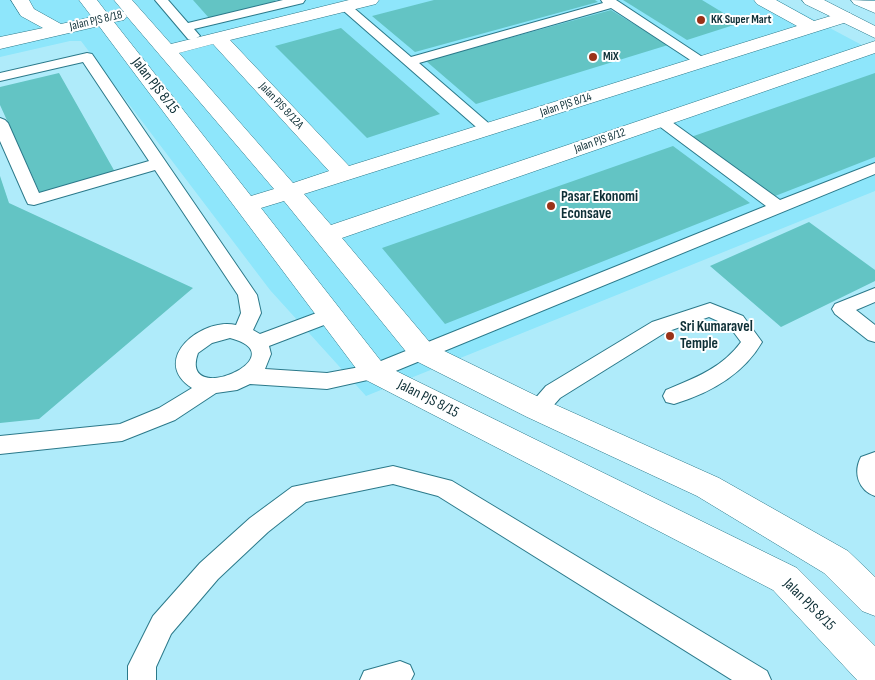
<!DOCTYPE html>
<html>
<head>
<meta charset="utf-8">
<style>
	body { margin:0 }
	canvas { display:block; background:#afebfa }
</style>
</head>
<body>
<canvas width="875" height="680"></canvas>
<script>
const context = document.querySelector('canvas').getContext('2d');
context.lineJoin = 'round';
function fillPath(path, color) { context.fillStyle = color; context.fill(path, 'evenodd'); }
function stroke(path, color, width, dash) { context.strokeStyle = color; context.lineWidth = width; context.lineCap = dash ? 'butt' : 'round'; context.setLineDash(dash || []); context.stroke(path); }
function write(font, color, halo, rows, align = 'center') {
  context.font = font + ' "Sofia Sans Condensed",sans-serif'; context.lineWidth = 4; context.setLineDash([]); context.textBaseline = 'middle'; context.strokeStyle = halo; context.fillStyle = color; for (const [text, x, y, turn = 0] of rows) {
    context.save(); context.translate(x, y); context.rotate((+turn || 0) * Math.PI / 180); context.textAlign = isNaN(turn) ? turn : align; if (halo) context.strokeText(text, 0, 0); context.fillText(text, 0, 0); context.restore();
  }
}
fillPath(new Path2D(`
	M0 0H777L875 52V191L366 396 270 290 81 41H70L0 57Z`), '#8ee6fb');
fillPath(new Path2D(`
	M193 0H275L277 2 209 18Z
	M434 0H595L598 2 415 52 372 16Z
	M623 0H702L740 23 687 40Z
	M611 10 668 45 476 104 426 61Z
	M341 28 440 114 367 138 275 46Z
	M59 73 115 172 40 193 0 105V87Z
	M875 73V157L770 198 688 138Z
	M673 146 750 203 445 324 382 248Z
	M0 176 9 203 193 288 39 419 0 423Z
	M809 222 875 270V281L781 327 710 266Z`), '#63c4c4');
const lane = new Path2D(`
	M155 0H168L188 23 283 0H305L303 3 194 29 200 36 193 40 188 39Z
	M601 0H616L710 62 703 66 698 65 611 8 419 63 493 127 496 130 493 133H483L338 6 340 3H348L411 57 603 3Z
	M87 53 92 54 257 295 261 313 253 330 260 334 330 308 337 310 340 315 337 320 269 346 271 354 265 369 327 373 371 365 766 206 655 123 652 120 655 117H665L780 200 875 163V174L381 377 327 389 250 384 237 390 216 393 175 420 122 441 0 454V436L120 424 159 408 192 388C149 360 202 317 236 325L241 313 238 295 155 170 34 205 28 204 26 200 0 141V118L5 120 8 123 39 193 149 161 83 62 0 81V73ZM230 338C300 356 178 409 198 353L212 343Z
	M875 288V302L856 310 875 325V342L868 340 835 314 832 309 835 304Z
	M710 303 743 316 762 342C743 375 710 393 674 404L666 402 663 396 666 390C695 378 722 368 741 342L729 326 709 317 666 332 560 398 545 415 537 417 529 415 526 409 546 386 652 322Z
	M875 452V496C858 490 853 472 861 457Z
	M393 466 452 481 767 671 771 680H732L438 496 393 484 306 502 268 532 218 579 171 634 156 667V680H128V666L153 616 200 563 250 518 292 487Z
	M400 661 410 665 414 674 411 680H360L364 671Z`);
const street = new Path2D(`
	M11 0H29L34 9 61 24 92 17 79 0H97L107 13 118 11 124 12 114 0H132L171 44 349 0H379L376 4 230 40 349 166 797 26 757 4 754 0H776L814 21 844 12 850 13 853 17 850 21 304 194 331 225 875 41V53L342 238 432 345 547 401 719 478 848 551 875 577V616L862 611 824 573 697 496 527 417 412 359 284 201 261 208 384 365 797 568 875 646V680H857L773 590 364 379 99 26 0 49V37L43 28 21 16ZM124 13 274 189 251 196 114 22 124 20 127 16ZM213 44 329 171 293 183 179 53Z`);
const secondary = new Path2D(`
	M802 0H824L875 26V38L805 4Z
	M851 0 875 1V13L854 4Z`);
stroke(lane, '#2b798a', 2);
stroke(street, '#2b798a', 1);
stroke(secondary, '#2b798a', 1);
fillPath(lane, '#fff');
fillPath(street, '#fff');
fillPath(secondary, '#fff');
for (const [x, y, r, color] of [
	[701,20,5,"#9a3218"],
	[593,57,5,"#9a3218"],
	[551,206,5,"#9a3218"],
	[670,336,5,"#9a3218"]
]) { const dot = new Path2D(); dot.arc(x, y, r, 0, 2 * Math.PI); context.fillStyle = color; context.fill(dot); stroke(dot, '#fff', 2); }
write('bold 12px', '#0e2f36', '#fff', [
	["KK Super Mart",711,20],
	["MiX",603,57]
], 'left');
write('12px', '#0e2f36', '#fff', [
	["Jalan PJS 8/18",96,21,-13],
	["Jalan PJS 8/14",566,105,-18],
	["Jalan PJS 8/12A",281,106,47],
	["Jalan PJS 8/12",600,141,-19]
]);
write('15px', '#0e2f36', '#fff', [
	["Jalan PJS 8/15",155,86,52],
	["Jalan PJS 8/15",428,399,27],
	["Jalan PJS 8/15",809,605,45]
]);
write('bold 15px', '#0e2f36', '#fff', [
	["Pasar Ekonomi",561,197],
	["Econsave",561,214],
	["Sri Kumaravel",680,327],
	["Temple",680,344]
], 'left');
</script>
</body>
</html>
